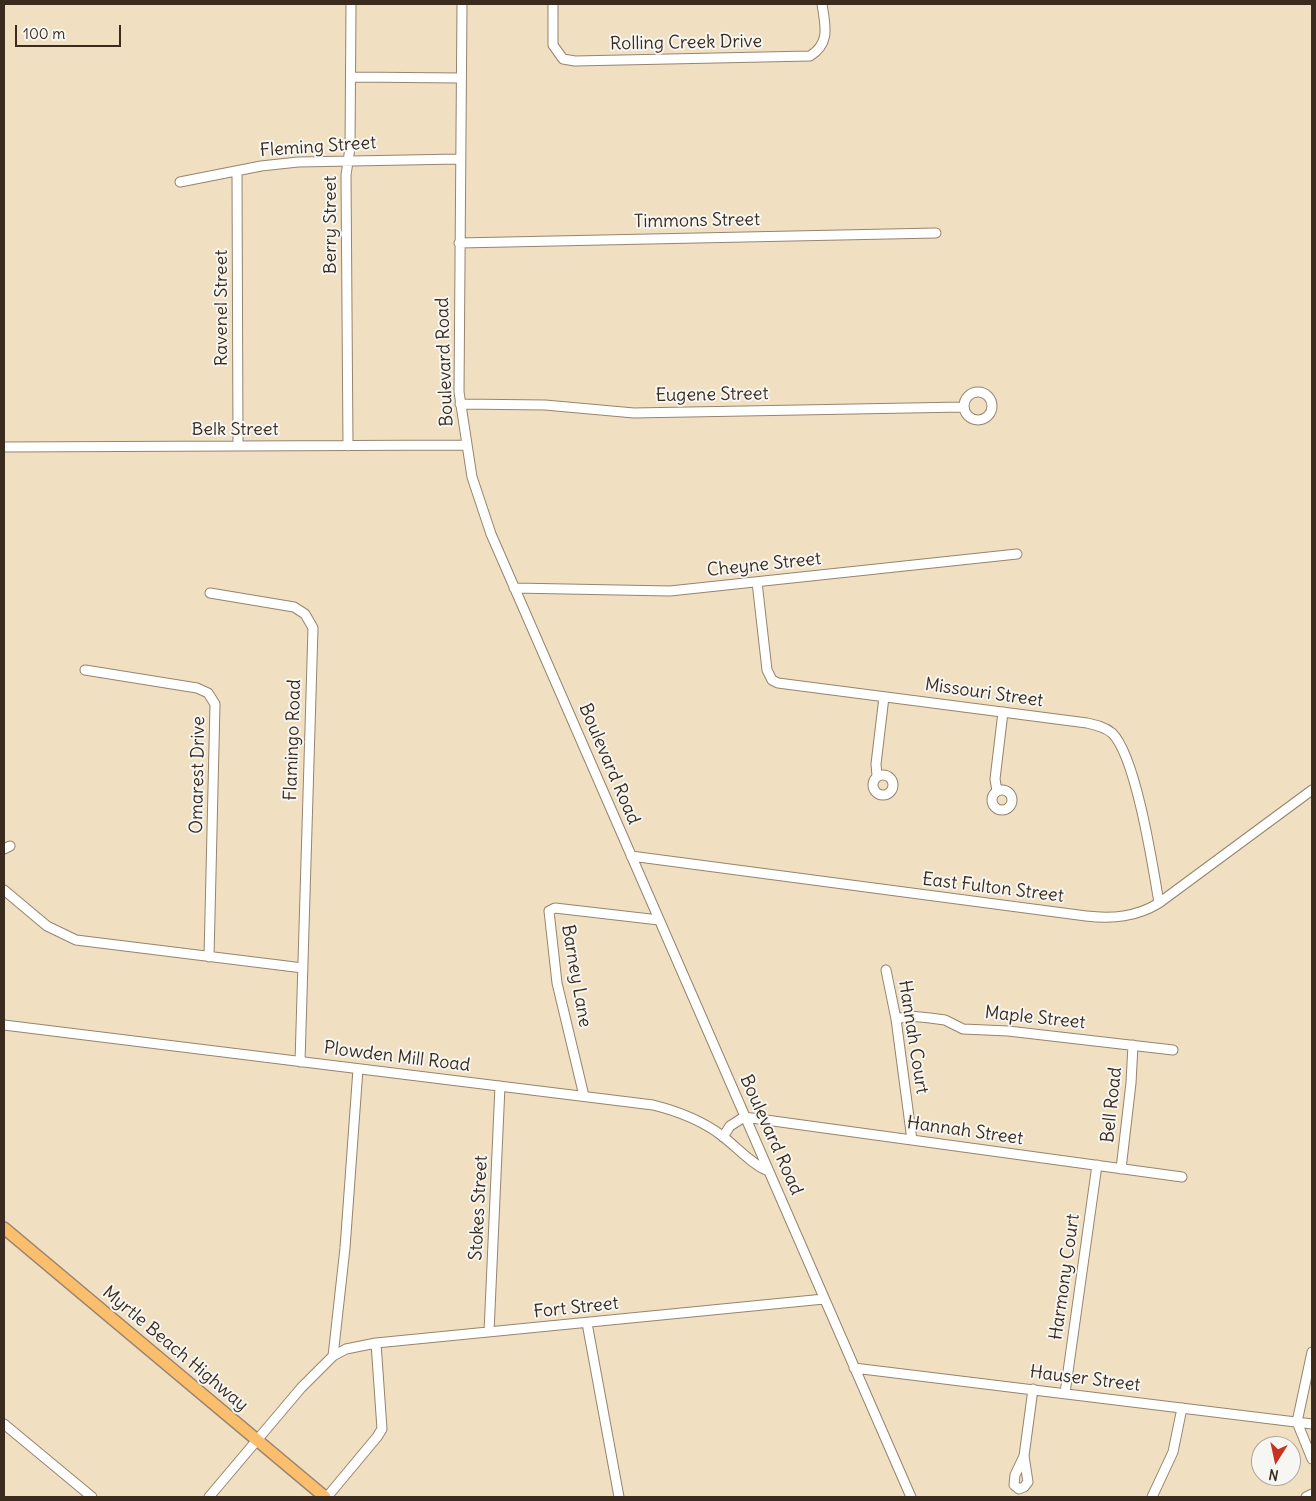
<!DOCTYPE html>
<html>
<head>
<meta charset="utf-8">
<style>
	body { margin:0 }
	#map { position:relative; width:1316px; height:1501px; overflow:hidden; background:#f0dfc0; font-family:Delius,sans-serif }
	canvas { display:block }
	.frame { position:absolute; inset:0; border:5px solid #3b2a1e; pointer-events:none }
	.north { position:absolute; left:1251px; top:1436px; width:50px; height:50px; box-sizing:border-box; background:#f6f6f2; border:1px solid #aba49d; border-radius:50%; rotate:190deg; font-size:14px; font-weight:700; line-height:20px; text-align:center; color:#3b2a1e }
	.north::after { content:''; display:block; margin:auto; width:18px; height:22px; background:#c8321e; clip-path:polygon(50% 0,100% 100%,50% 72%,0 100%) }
	.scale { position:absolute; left:15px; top:25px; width:106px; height:22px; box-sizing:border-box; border:2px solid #3b2a1e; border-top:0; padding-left:6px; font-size:15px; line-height:18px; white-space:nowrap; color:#3b2a1e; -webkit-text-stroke:4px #f6f6f2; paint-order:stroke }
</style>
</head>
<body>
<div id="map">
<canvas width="1316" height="1501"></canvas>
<div class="frame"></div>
<div class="north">N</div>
<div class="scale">100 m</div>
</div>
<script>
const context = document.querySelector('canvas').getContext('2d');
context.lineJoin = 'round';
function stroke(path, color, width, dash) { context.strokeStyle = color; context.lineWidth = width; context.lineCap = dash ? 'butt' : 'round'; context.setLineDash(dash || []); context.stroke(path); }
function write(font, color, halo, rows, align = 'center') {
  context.font = font + ' Delius,sans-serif'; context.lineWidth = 4; context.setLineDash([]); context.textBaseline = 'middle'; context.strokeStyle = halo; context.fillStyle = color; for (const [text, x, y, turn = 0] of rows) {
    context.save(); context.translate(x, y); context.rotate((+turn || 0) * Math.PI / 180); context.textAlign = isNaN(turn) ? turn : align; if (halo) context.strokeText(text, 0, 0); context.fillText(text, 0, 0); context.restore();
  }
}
const minor = new Path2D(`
	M462 4 459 392 472 477 491 534 911 1497
	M553 4V45L563 59 575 61 810 56C831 43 825 25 822 4
	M351 77 461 78
	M237 171 238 446
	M180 182 261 166 298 162 460 159
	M459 243 936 233
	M964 406a14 14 0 1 1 28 0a14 14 0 1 1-28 0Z
	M460 404 545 405 634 413 964 407
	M348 446 346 175 350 148 351 4
	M4 447 466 445
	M757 582 767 670 772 680 778 683 1087 723C1096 725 1105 727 1112 733 1136 756 1153 867 1159 903
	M514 588 670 591 1017 554
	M210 593 294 607 305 614 313 628 300 1062
	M85 670 197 688 208 693 215 704 209 957
	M873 785a10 10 0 1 1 20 0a10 10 0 1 1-20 0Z
	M877 776 876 764 884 697
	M992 800a10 10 0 1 1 20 0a10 10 0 1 1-20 0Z
	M997 791 995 779 1003 712
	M4 849 10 846
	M631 856 1086 916C1113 919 1136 917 1159 903L1312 790
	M4 890 47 926 76 940 303 968
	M886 970 896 1019 912 1140
	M896 1019 910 1016 930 1018 945 1020 963 1029 1008 1031 1173 1050
	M4 1025 653 1105C677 1111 701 1120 721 1135 737 1147 750 1163 768 1171
	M584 1096 557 983 549 911 555 908 659 920
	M723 1137 730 1126 744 1117 1182 1177
	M1121 1169 1131 1083 1133 1045
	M587 1323 619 1497
	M489 1332 500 1086
	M1312 1352 1297 1422 1312 1459
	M333 1356 346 1349 376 1343 824 1299
	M854 1368 1312 1424
	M1065 1393 1097 1165
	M4 1424 92 1497
	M1024 1456 1028 1482 1024 1487 1019 1489 1014 1485 1015 1475Z
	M1024 1456 1033 1389
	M209 1497 301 1388 333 1356 345 1248 358 1069
	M327 1497 377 1437 382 1429 376 1343
	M1152 1497 1173 1452 1182 1408
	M1306 1497 1312 1494`);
const major = new Path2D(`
	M4 1228 325 1497`);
stroke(minor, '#96846f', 11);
stroke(major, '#96846f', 14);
stroke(minor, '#fff', 9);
stroke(major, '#fabe6d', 11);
write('18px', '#3b2a1e', '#f6f6f2', [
	["Rolling Creek Drive",686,43,-1],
	["Fleming Street",318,147,-4],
	["Timmons Street",697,221,-1],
	["Berry Street",331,225,-90],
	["Ravenel Street",222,308,-90],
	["Boulevard Road",445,362,-92],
	["Eugene Street",712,395,-1],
	["Belk Street",235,430],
	["Cheyne Street",764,565,-6],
	["Missouri Street",984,693,8],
	["Flamingo Road",293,740,-88],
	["Boulevard Road",609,764,67],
	["Omarest Drive",198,775,-89],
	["East Fulton Street",993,888,7],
	["Barney Lane",576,976,80],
	["Maple Street",1035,1018,6],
	["Hannah Court",913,1037,81],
	["Plowden Mill Road",397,1057,7],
	["Bell Road",1112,1105,-84],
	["Hannah Street",965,1131,8],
	["Boulevard Road",771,1135,66],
	["Stokes Street",479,1208,-87],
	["Harmony Court",1065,1277,-82],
	["Fort Street",576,1308,-6],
	["Myrtle Beach Highway",175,1349,40],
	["Hauser Street",1085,1379,7]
]);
</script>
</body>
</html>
